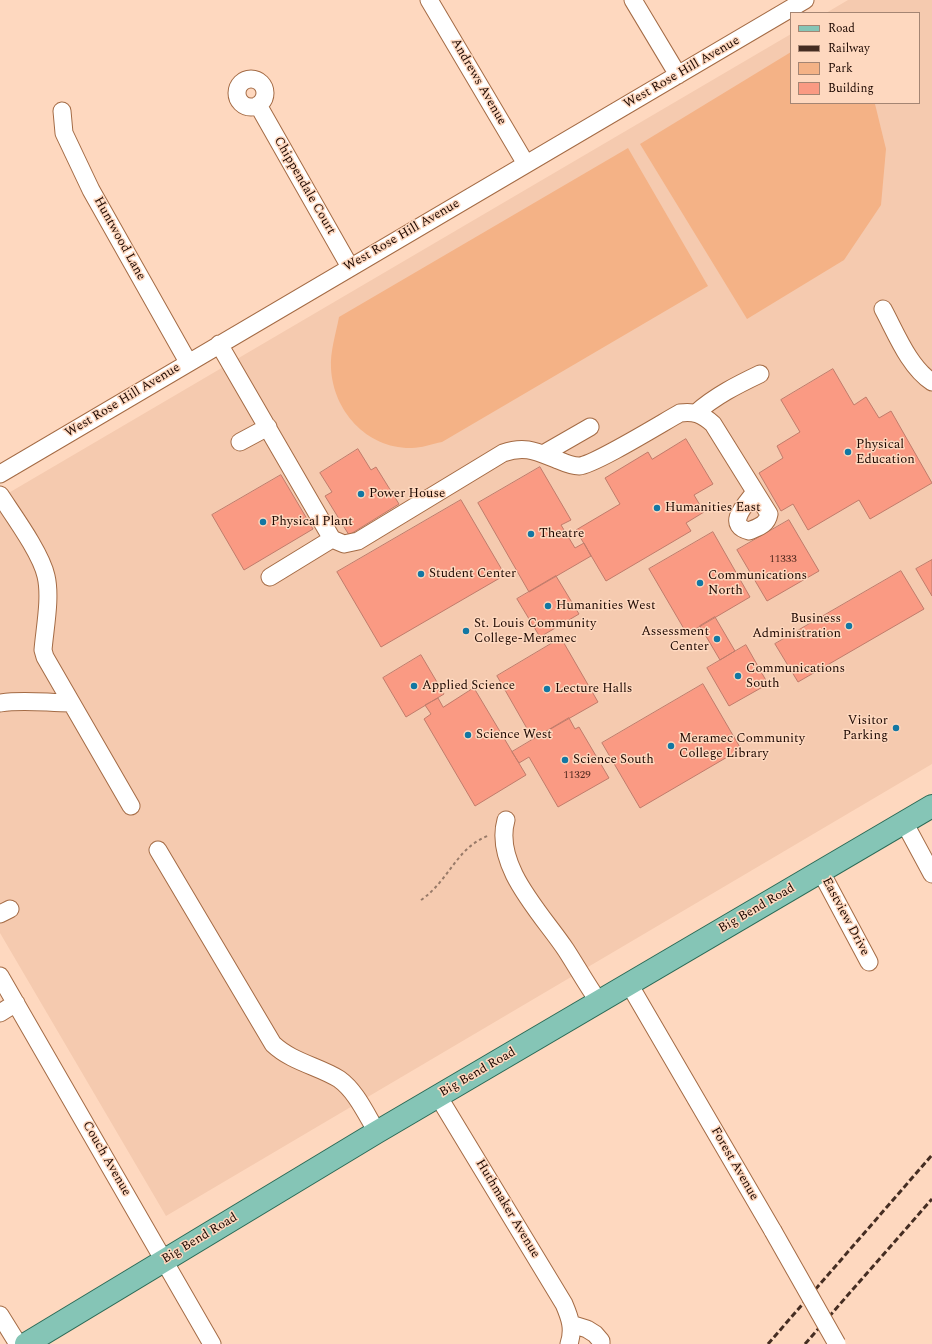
<!DOCTYPE html>
<html>
<head>
<meta charset="utf-8">
<style>
	body { margin:0 }
	#map { position:relative; width:932px; height:1344px; overflow:hidden; background:#fed8bf; font-family:Spectral,serif }
	canvas { display:block }
	.legend { position:absolute; left:790px; top:12px; width:130px; height:92px; box-sizing:border-box; background:#fed8bf; border:1px solid #a48573; margin:0; padding:5px 7px; list-style:none; font-size:12px; color:#1d0800 }
	.legend li { display:flex; align-items:center; gap:8px; height:20px }
	.legend b { width:20px; border:1px solid #a48573 }
</style>
</head>
<body>
<div id="map">
<canvas width="932" height="1344"></canvas>
<ul class="legend">
<li><b style="height:5px;background:#85c5b6"></b>Road</li>
<li><b style="height:5px;background:#452d22"></b>Railway</li>
<li><b style="height:11px;background:#f4b286"></b>Park</li>
<li><b style="height:11px;background:#fa9a83"></b>Building</li>
</ul>
</div>
<script>
const context = document.querySelector('canvas').getContext('2d');
context.lineJoin = 'round';
function fillPath(path, color) { context.fillStyle = color; context.fill(path, 'evenodd'); }
function stroke(path, color, width, dash) { context.strokeStyle = color; context.lineWidth = width; context.lineCap = dash ? 'butt' : 'round'; context.setLineDash(dash || []); context.stroke(path); }
function write(font, color, halo, rows, align = 'center') {
  context.font = font + ' Spectral,serif'; context.lineWidth = 3; context.setLineDash([]); context.textBaseline = 'middle'; context.strokeStyle = halo; context.fillStyle = color; for (const [text, x, y, turn = 0] of rows) {
    context.save(); context.translate(x, y); context.rotate((+turn || 0) * Math.PI / 180); context.textAlign = isNaN(turn) ? turn : align; if (halo) context.strokeText(text, 0, 0); context.fillText(text, 0, 0); context.restore();
  }
}
fillPath(new Path2D(`
	M848 0H932V764L166 1216 0 933V498L791 34V103H919V13H826Z`), '#f5caaf');
fillPath(new Path2D(`
	M791 52V103L875 104 886 149 881 205 844 260 747 319 640 144Z
	M628 148 708 286 442 442C432 444 421 448 412 448 367 449 333 411 331 368 330 352 336 333 339 317Z`), '#f4b286');
const building = new Path2D(`
	M833 369 854 405 866 397 879 418 891 411 932 483 870 519 859 500 808 530 793 504 781 511 759 473 783 458 777 446 800 432 781 400Z
	M686 439 713 484 694 495 704 512 686 523 691 531 606 581 576 530 620 504 605 478 648 452 652 459Z
	M358 449 371 470 376 467 399 504 349 535 325 496 332 492 320 473Z
	M540 467 571 520 561 525 575 548 584 543 591 556 529 592 478 503Z
	M281 475 313 529 244 570 212 515Z
	M461 500 505 575 381 647 337 572Z
	M789 520 819 571 767 601 737 550Z
	M713 532 750 597 687 634 649 569Z
	M932 560V596L916 569Z
	M901 571 924 609 798 682 775 644Z
	M556 576 579 614 540 637 517 599Z
	M715 617 735 651 720 660 700 626Z
	M561 638 598 702 533 739 497 676Z
	M746 645 768 684 729 706 707 668Z
	M421 655 444 694 406 717 383 678Z
	M703 684 741 749 640 808 602 743Z
	M474 688 526 775 475 806 424 719 431 714 425 705 438 698 443 707Z
	M569 718 575 729 579 727 609 778 558 807 529 757 519 763 512 752Z`);
fillPath(building, '#fa9a83');
stroke(building, '#c17c6b', 1);
const minor = new Path2D(`
	M429 0 526 164
	M633 0 678 75
	M237 93a14 14 0 1 1 28 0a14 14 0 1 1-28 0Z
	M258 105 350 267
	M62 111 64 133 91 190 188 362
	M883 309C896 333 909 367 932 382
	M219 344 332 539
	M696 413C715 396 737 385 760 374
	M240 442 268 427
	M543 454 590 427
	M0 474 805 0
	M0 495C13 515 41 553 46 576 51 597 45 627 43 650L45 657 131 806
	M270 577 332 539 344 544 358 541 503 453C526 445 537 452 558 460 565 463 572 466 579 466 594 465 662 423 680 413 694 411 702 414 713 424L769 514C767 525 758 527 749 531 724 525 747 503 755 492
	M0 703C24 699 47 703 71 703
	M506 820C493 866 542 914 566 950 577 967 587 985 599 1002
	M904 822 932 874
	M158 850 273 1044C292 1062 318 1066 339 1079 356 1091 366 1114 377 1132
	M821 872 869 962
	M0 914 10 909
	M0 976 212 1344
	M629 984 773 1231
	M0 1013 16 1003
	M438 1096 564 1304C570 1318 574 1329 569 1344
	M0 1315 18 1344
	M571 1324 587 1329 595 1334 601 1341V1344`);
const major = new Path2D(`
	M26 1344 377 1132 932 806`);
stroke(minor, '#a46b45', 19);
stroke(major, '#2b6a56', 24);
stroke(new Path2D(`
	M421 900C450 880 456 847 490 835`), '#987a68', 2, [3, 3]);
stroke(minor, '#fff', 17);
stroke(major, '#85c5b6', 22);
stroke(new Path2D(`
	M768 1344 932 1155
	M805 1344 932 1199`), '#452d22', 3, [6, 3]);
const minorBridge = new Path2D(`
	M773 1231 837 1344`);
stroke(minorBridge, '#a46b45', 19, []);
stroke(minorBridge, '#fff', 17);
for (const [x, y, r, color] of [
	[848,452,4,"#1277a3"],
	[361,494,4,"#1277a3"],
	[657,508,4,"#1277a3"],
	[263,522,4,"#1277a3"],
	[531,534,4,"#1277a3"],
	[421,574,4,"#1277a3"],
	[700,583,4,"#1277a3"],
	[548,606,4,"#1277a3"],
	[849,626,4,"#1277a3"],
	[466,631,4,"#1277a3"],
	[717,639,4,"#1277a3"],
	[738,676,4,"#1277a3"],
	[414,686,4,"#1277a3"],
	[547,689,4,"#1277a3"],
	[896,728,4,"#1277a3"],
	[468,735,4,"#1277a3"],
	[671,746,4,"#1277a3"],
	[565,760,4,"#1277a3"]
]) { const dot = new Path2D(); dot.arc(x, y, r, 0, 2 * Math.PI); context.fillStyle = color; context.fill(dot); stroke(dot, '#fed8bf', 1.5); }
write('11px', '#542c21', null, [
	["11333",783,560],
	["11329",577,776]
]);
write('13px', '#1d0800', '#fed8bf', [
	["West Rose Hill Avenue",682,73,-30],
	["Andrews Avenue",478,82,60],
	["Chippendale Court",304,186,60],
	["West Rose Hill Avenue",402,236,-30],
	["Huntwood Lane",119,239,61],
	["West Rose Hill Avenue",123,401,-31],
	["Big Bend Road",757,909,-30],
	["Eastview Drive",845,917,62],
	["Big Bend Road",478,1073,-30],
	["Couch Avenue",106,1159,60],
	["Forest Avenue",734,1164,60],
	["Huthmaker Avenue",507,1209,59],
	["Big Bend Road",200,1239,-31]
]);
write('13px', '#1d0800', '#fed8bf', [
	["Physical",856,445],
	["Education",856,460],
	["Power House",369,494],
	["Humanities East",665,508],
	["Physical Plant",271,522],
	["Theatre",539,534],
	["Student Center",429,574],
	["Communications",708,576],
	["North",708,591],
	["Humanities West",556,606],
	["Business",841,619,"right"],
	["Administration",841,634,"right"],
	["St. Louis Community",474,624],
	["College-Meramec",474,639],
	["Assessment",709,632,"right"],
	["Center",709,647,"right"],
	["Communications",746,669],
	["South",746,684],
	["Applied Science",422,686],
	["Lecture Halls",555,689],
	["Visitor",888,721,"right"],
	["Parking",888,736,"right"],
	["Science West",476,735],
	["Meramec Community",679,739],
	["College Library",679,754],
	["Science South",573,760]
], 'left');
</script>
</body>
</html>
